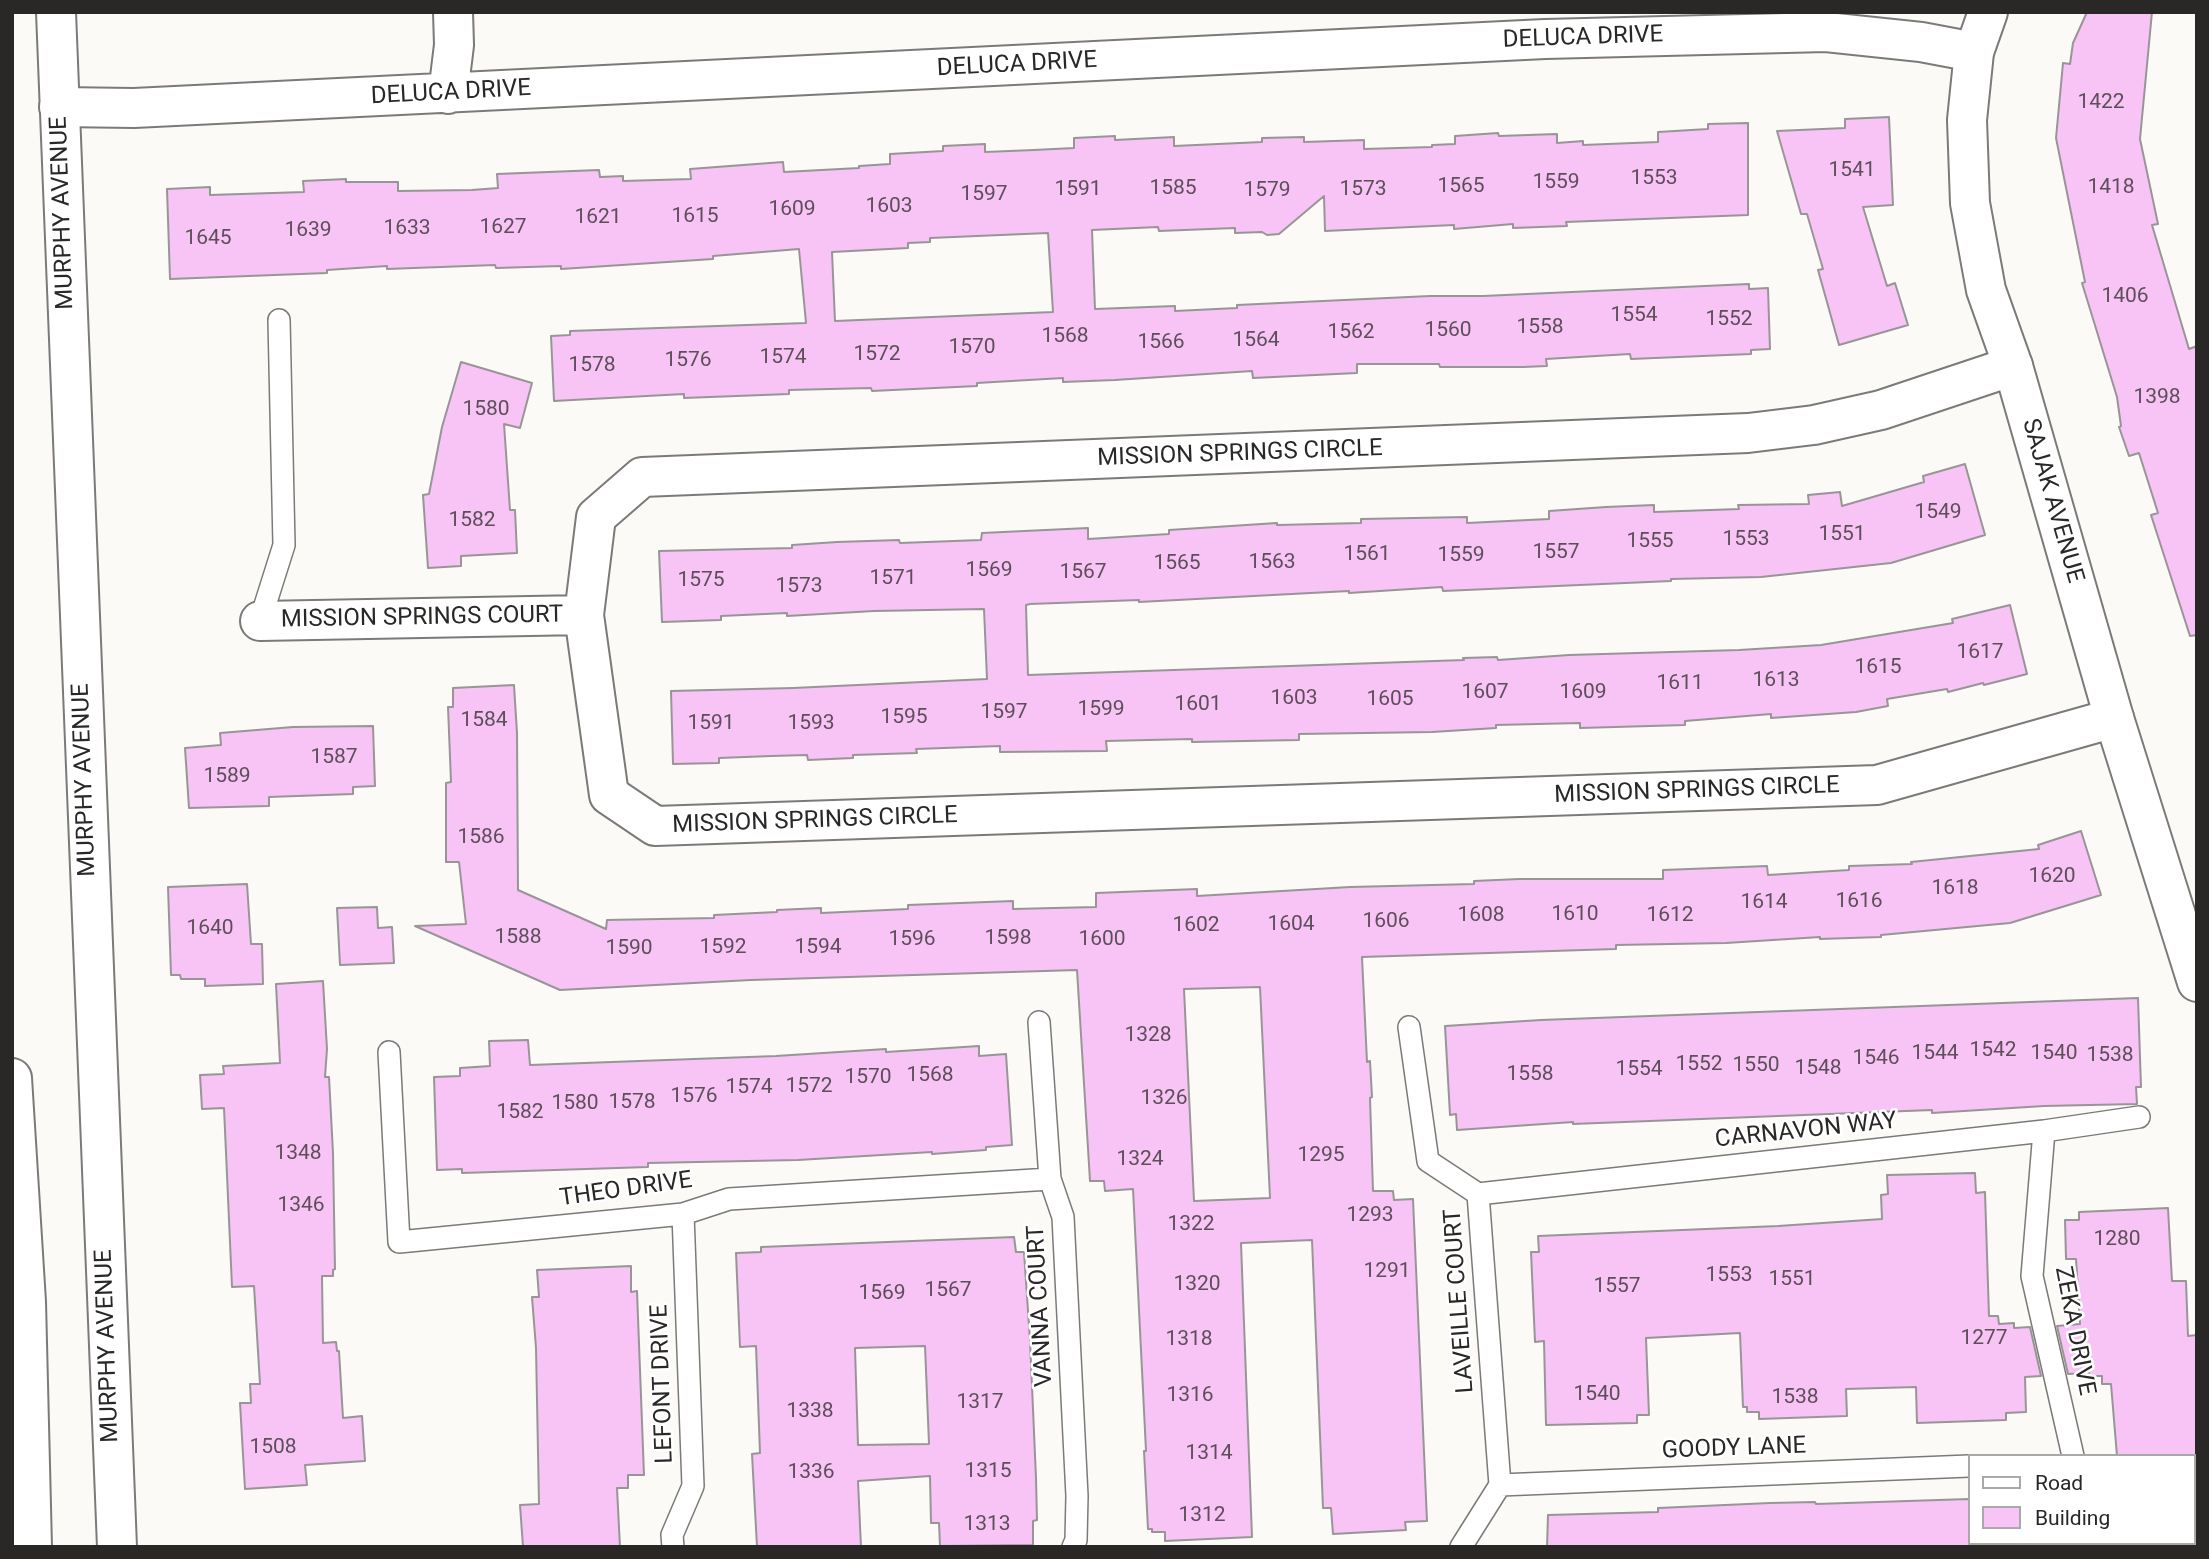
<!DOCTYPE html>
<html>
<head>
<meta charset="utf-8">
<style>
	body { margin:0 }
	#map { position:relative; width:2209px; height:1559px; overflow:hidden; background:#fcfaf7; font-family:Roboto,sans-serif }
	canvas { display:block }
	.frame { position:absolute; inset:0; border:14px solid #292827; pointer-events:none }
	.legend { position:absolute; left:1968px; top:1454px; width:228px; height:91px; box-sizing:border-box; background:#fff; border:2px solid #a9a9a9; margin:0; padding:9px 12px; list-style:none; font-size:21px; color:#292827 }
	.legend li { display:flex; align-items:center; gap:14px; height:35px }
	.legend b { width:35px; border:2px solid #a9a9a9 }
</style>
</head>
<body>
<div id="map">
<canvas width="2209" height="1559"></canvas>
<div class="frame"></div>
<ul class="legend">
<li><b style="height:9px;background:#fff"></b>Road</li>
<li><b style="height:19px;background:#f8c3f5"></b>Building</li>
</ul>
</div>
<script>
const context = document.querySelector('canvas').getContext('2d');
context.lineJoin = 'round';
function fillPath(path, color) { context.fillStyle = color; context.fill(path, 'evenodd'); }
function stroke(path, color, width, dash) { context.strokeStyle = color; context.lineWidth = width; context.lineCap = dash ? 'butt' : 'round'; context.setLineDash(dash || []); context.stroke(path); }
function write(font, color, halo, rows, align = 'center') {
  context.font = font + ' Roboto,sans-serif'; context.lineWidth = 5; context.setLineDash([]); context.textBaseline = 'middle'; context.strokeStyle = halo; context.fillStyle = color; for (const [text, x, y, turn = 0] of rows) {
    context.save(); context.translate(x, y); context.rotate((+turn || 0) * Math.PI / 180); context.textAlign = isNaN(turn) ? turn : align; if (halo) context.strokeText(text, 0, 0); context.fillText(text, 0, 0); context.restore();
  }
}
const building = new Path2D(`
	M2087 12H2152L2140 139 2158 224 2152 225 2189 349 2197 346V635L2190 636 2151 515 2158 513 2139 453 2129 456 2119 427 2121 426 2117 397 2082 283 2085 282 2056 138 2063 63 2070 64 2073 43Z
	M1889 117 1893 205 1863 207 1887 286 1895 283 1908 325 1839 345 1818 270 1823 269 1807 214H1801L1777 131 1845 128V119Z
	M1748 123V215L1566 222 1567 226 1513 228V224L1454 229V225L1325 231 1324 196 1279 234 1267 235 1262 232 1235 233V228L1159 231 1158 227 1092 230 1095 309 1175 306V311L1237 308V305L1430 296H1483L1749 284V289L1768 288 1770 349 1751 350V354L1631 359 1630 354 1546 359 1547 366 1523 367H1440L1439 364H1357V373L1253 378 1252 371 1115 380 1063 382V378L977 383V386L872 391 871 388 789 390V394L684 398V394L554 401 551 336 570 335V331L806 323 799 249 713 256V259L561 269V266L496 268 495 265 387 269V266L327 270V273L170 279 167 189 210 187V195L304 192 303 181 346 179V182H398V191L472 190 498 188 497 174 599 170 600 177 623 176V181L691 179 690 169 783 162 784 172 859 168V166L890 164V154L943 151V146L985 144V152L1034 150 1074 148V138L1115 136V140L1174 137V146L1262 142V138L1304 137V142L1364 140V149L1432 147V145L1455 144V136L1498 133 1499 136 1557 134V143L1583 141V145L1658 142V132L1708 129V124ZM1048 233 1053 312 835 321 832 252 908 248V243L930 242V238Z
	M461 362 532 383 520 428 504 424 510 510H515L517 553 461 556V566L428 568 423 495 429 494 442 427Z
	M1965 464 1985 535 1891 563 1761 577 1671 579V581L1443 591 1442 587 1349 593V591L1139 602V600L1030 604 1026 605 1028 675 1464 660 1463 658 1497 657 1498 660 1569 655 1739 650 1821 645 1953 623 1952 619 2010 605 2027 674 1984 685 1983 683 1948 692 1947 689 1887 699 1888 706 1856 712 1771 718V714L1685 721V725L1580 728V723L1496 725V728L1432 732 1299 734V740L1192 742V739L1106 741 1107 751 1000 752V746L916 749 917 753 853 755V758L808 760 807 755 771 756 719 758V763L673 764 671 691 793 688 987 679 984 609 874 611 787 616V613L721 616V620L662 622 659 551 792 548V545L837 542 899 540 900 543 981 540 982 533 1088 528V539L1169 534V530L1277 523V525L1361 523V519L1467 517V523L1549 519V511L1606 507 1654 505V512L1739 509 1738 505 1809 504 1808 495 1840 492 1842 506 1924 482 1923 476Z
	M514 685 517 733 518 890 606 929 607 920 714 918V915L777 912V910L821 908V913L908 909V905L1013 901V909L1096 907V893L1197 889V896L1350 887 1474 884V881L1519 879H1663V870L1767 866 1768 875 1849 870V866L1912 864 1911 862 2039 849 2038 845 2081 831 2101 895 2010 923 1881 935V937L1820 939V937L1726 943 1616 945V949L1362 957 1367 1062 1370 1061 1372 1097 1370 1098 1373 1191H1393L1394 1200 1413 1199 1427 1521 1405 1522 1406 1530 1333 1534 1331 1508H1323L1312 1240 1241 1243 1252 1537 1165 1541V1532H1152V1529H1148L1144 1451H1146L1133 1189 1105 1191 1104 1181H1090L1077 970 751 980 560 990 415 926 466 924 459 862H446V783L451 782 448 707H453V688ZM1260 987 1270 1198 1194 1201 1184 989Z
	M373 726 375 786 353 787V794L269 797V806L189 808 185 748 221 745 220 733 293 727Z
	M247 884 251 944H262L263 984 205 986V979H181L180 975H171L168 887Z
	M377 907 378 928 392 927 394 963 340 965 337 908Z
	M323 981 327 1049 325 1077H329L333 1153 335 1269 333 1270V1276H322L323 1343 336 1342 337 1351H339L343 1418 362 1416 365 1461 305 1465 307 1485 245 1489 240 1403H251L250 1384H260L254 1286 232 1287 224 1108 202 1109 200 1075 224 1074 223 1066 280 1063 276 984Z
	M2138 998 2141 1087H2136L2137 1104 2044 1106 1932 1113V1110L1573 1124V1122L1457 1130 1456 1114 1450 1115 1445 1026 1541 1020Z
	M528 1040 530 1065 776 1056 886 1049V1052L979 1046V1056L1006 1054 1012 1145 986 1147V1150L932 1154V1152L798 1160 648 1163V1167L462 1173V1169L437 1170 434 1077 460 1076V1068L490 1066 489 1041Z
	M1975 1173 1976 1193 1985 1192 1989 1316H1998L1999 1324 2014 1323V1328L2030 1327 2041 1376 2025 1377 2026 1412 2006 1413V1420L1917 1423 1916 1387 1846 1389 1847 1416 1759 1419V1412H1747V1407H1743L1740 1333 1646 1338 1649 1415H1637V1423L1546 1425 1544 1341 1535 1342 1531 1252H1539L1538 1236 1778 1226 1882 1219 1881 1195 1888 1194 1887 1175Z
	M2168 1208 2172 1281H2186L2188 1336 2197 1335V1456H2117L2111 1384H2102V1376H2089V1373L2068 1374 2057 1326 2080 1324 2076 1259H2066L2065 1220H2079V1212Z
	M1014 1237 1016 1252H1024L1030 1340 1036 1478 1037 1520 1033 1521V1545L940 1546 939 1523H931L930 1476 858 1481 861 1547H757L752 1454 760 1453 756 1346 740 1347 736 1253 761 1252V1247ZM925 1346 929 1444 858 1445 855 1348Z
	M631 1266V1292L637 1291 644 1475H628V1488H617L620 1547H523L520 1505 539 1504 536 1348 532 1297H539L537 1270Z
	M1969 1499V1547H1547L1548 1515 1658 1512V1508L1770 1503 1815 1502 1816 1504Z`);
fillPath(building, '#f8c3f5');
stroke(building, '#989597', 2);
const service = new Path2D(`
	M260 621 284 545 279 320
	M1039 1022 1050 1179 1063 1217 1077 1496 1076 1540 1073 1547
	M1409 1027 1428 1161 1478 1194 1500 1485 1461 1547
	M389 1052 399 1242 683 1214 729 1199 1050 1179
	M2044 1131 2032 1276 2073 1456
	M1478 1194 2044 1131 2139 1117
	M1500 1485 1969 1466
	M2103 1543 2105 1547
	M673 1547 672 1535 693 1486 683 1214`);
const minor = new Path2D(`
	M448 94 454 45 453 12
	M59 107 134 108 1545 39 1826 32 1921 42 1974 52
	M2013 366 1881 410 1814 425 1748 433 642 477 596 517 584 615 609 795 655 826 1877 785 2114 718
	M260 621 584 615`);
const tertiary = new Path2D(`
	M1988 12 1974 52 1967 120 1970 203 1986 290 2013 366 2114 718 2197 982`);
const primary = new Path2D(`
	M56 12 117 1547
	M12 1078 26 1302 32 1547`);
stroke(service, '#7c7a78', 24);
stroke(minor, '#7c7a78', 42);
stroke(tertiary, '#7c7a78', 42);
stroke(primary, '#7c7a78', 42);
stroke(service, '#fff', 21);
stroke(minor, '#fff', 38);
stroke(tertiary, '#fff', 38);
stroke(primary, '#fff', 38);
write('21px', '#5d4f5a', null, [
	["1422",2101,103],
	["1541",1852,171],
	["1553",1654,179],
	["1559",1556,183],
	["1565",1461,187],
	["1418",2111,188],
	["1585",1173,189],
	["1591",1078,190],
	["1573",1363,190],
	["1579",1267,191],
	["1597",984,195],
	["1603",889,207],
	["1609",792,210],
	["1615",695,217],
	["1621",598,218],
	["1627",503,228],
	["1633",407,229],
	["1639",308,231],
	["1645",208,239],
	["1406",2125,297],
	["1554",1634,316],
	["1552",1729,320],
	["1558",1540,328],
	["1560",1448,331],
	["1562",1351,333],
	["1568",1065,337],
	["1564",1256,341],
	["1566",1161,343],
	["1570",972,348],
	["1572",877,355],
	["1574",783,358],
	["1576",688,361],
	["1578",592,366],
	["1398",2157,398],
	["1580",486,410],
	["1549",1938,513],
	["1582",472,521],
	["1551",1842,535],
	["1553",1746,540],
	["1555",1650,542],
	["1557",1556,553],
	["1561",1367,555],
	["1559",1461,556],
	["1563",1272,563],
	["1565",1177,564],
	["1569",989,571],
	["1567",1083,573],
	["1571",893,579],
	["1575",701,581],
	["1573",799,587],
	["1617",1980,653],
	["1615",1878,668],
	["1613",1776,681],
	["1611",1680,684],
	["1607",1485,693],
	["1609",1583,693],
	["1603",1294,699],
	["1605",1390,700],
	["1601",1198,705],
	["1599",1101,710],
	["1597",1004,713],
	["1595",904,718],
	["1584",484,721],
	["1591",711,724],
	["1593",811,724],
	["1587",334,758],
	["1589",227,777],
	["1586",481,838],
	["1620",2052,877],
	["1618",1955,889],
	["1616",1859,902],
	["1614",1764,903],
	["1610",1575,915],
	["1608",1481,916],
	["1612",1670,916],
	["1606",1386,922],
	["1604",1291,925],
	["1602",1196,926],
	["1640",210,929],
	["1588",518,938],
	["1598",1008,939],
	["1596",912,940],
	["1600",1102,940],
	["1592",723,948],
	["1594",818,948],
	["1590",629,949],
	["1328",1148,1036],
	["1542",1993,1051],
	["1544",1935,1054],
	["1540",2054,1054],
	["1538",2110,1056],
	["1546",1876,1059],
	["1552",1699,1065],
	["1550",1756,1066],
	["1548",1818,1069],
	["1554",1639,1070],
	["1558",1530,1075],
	["1568",930,1076],
	["1570",868,1078],
	["1572",809,1087],
	["1574",749,1088],
	["1576",694,1097],
	["1326",1164,1099],
	["1578",632,1103],
	["1580",575,1104],
	["1582",520,1113],
	["1348",298,1154],
	["1295",1321,1156],
	["1324",1140,1160],
	["1346",301,1206],
	["1293",1370,1216],
	["1322",1191,1225],
	["1280",2117,1240],
	["1291",1387,1272],
	["1553",1729,1276],
	["1551",1792,1280],
	["1320",1197,1285],
	["1557",1617,1287],
	["1567",948,1291],
	["1569",882,1294],
	["1277",1984,1339],
	["1318",1189,1340],
	["1540",1597,1395],
	["1316",1190,1396],
	["1538",1795,1398],
	["1317",980,1403],
	["1338",810,1412],
	["1508",273,1448],
	["1314",1209,1454],
	["1315",988,1472],
	["1336",811,1473],
	["1312",1202,1516],
	["1313",987,1525]
]);
write('24px', '#292827', '#fff', [
	["DELUCA DRIVE",1583,38,-2],
	["DELUCA DRIVE",1017,65,-3],
	["DELUCA DRIVE",451,93,-3],
	["MURPHY AVENUE",63,213,-92],
	["MISSION SPRINGS CIRCLE",1240,454,-2],
	["SAJAK AVENUE",2052,501,74],
	["MISSION SPRINGS COURT",422,618,-1],
	["MURPHY AVENUE",85,780,-92],
	["MISSION SPRINGS CIRCLE",1697,791,-2],
	["MISSION SPRINGS CIRCLE",815,821,-2],
	["CARNAVON WAY",1806,1131,-6],
	["THEO DRIVE",626,1190,-8],
	["LAVEILLE COURT",1460,1301,-94],
	["VANNA COURT",1041,1306,-93],
	["ZEKA DRIVE",2074,1331,79],
	["MURPHY AVENUE",108,1346,-92],
	["LEFONT DRIVE",663,1384,-92],
	["GOODY LANE",1734,1449,-2]
]);
</script>
</body>
</html>
